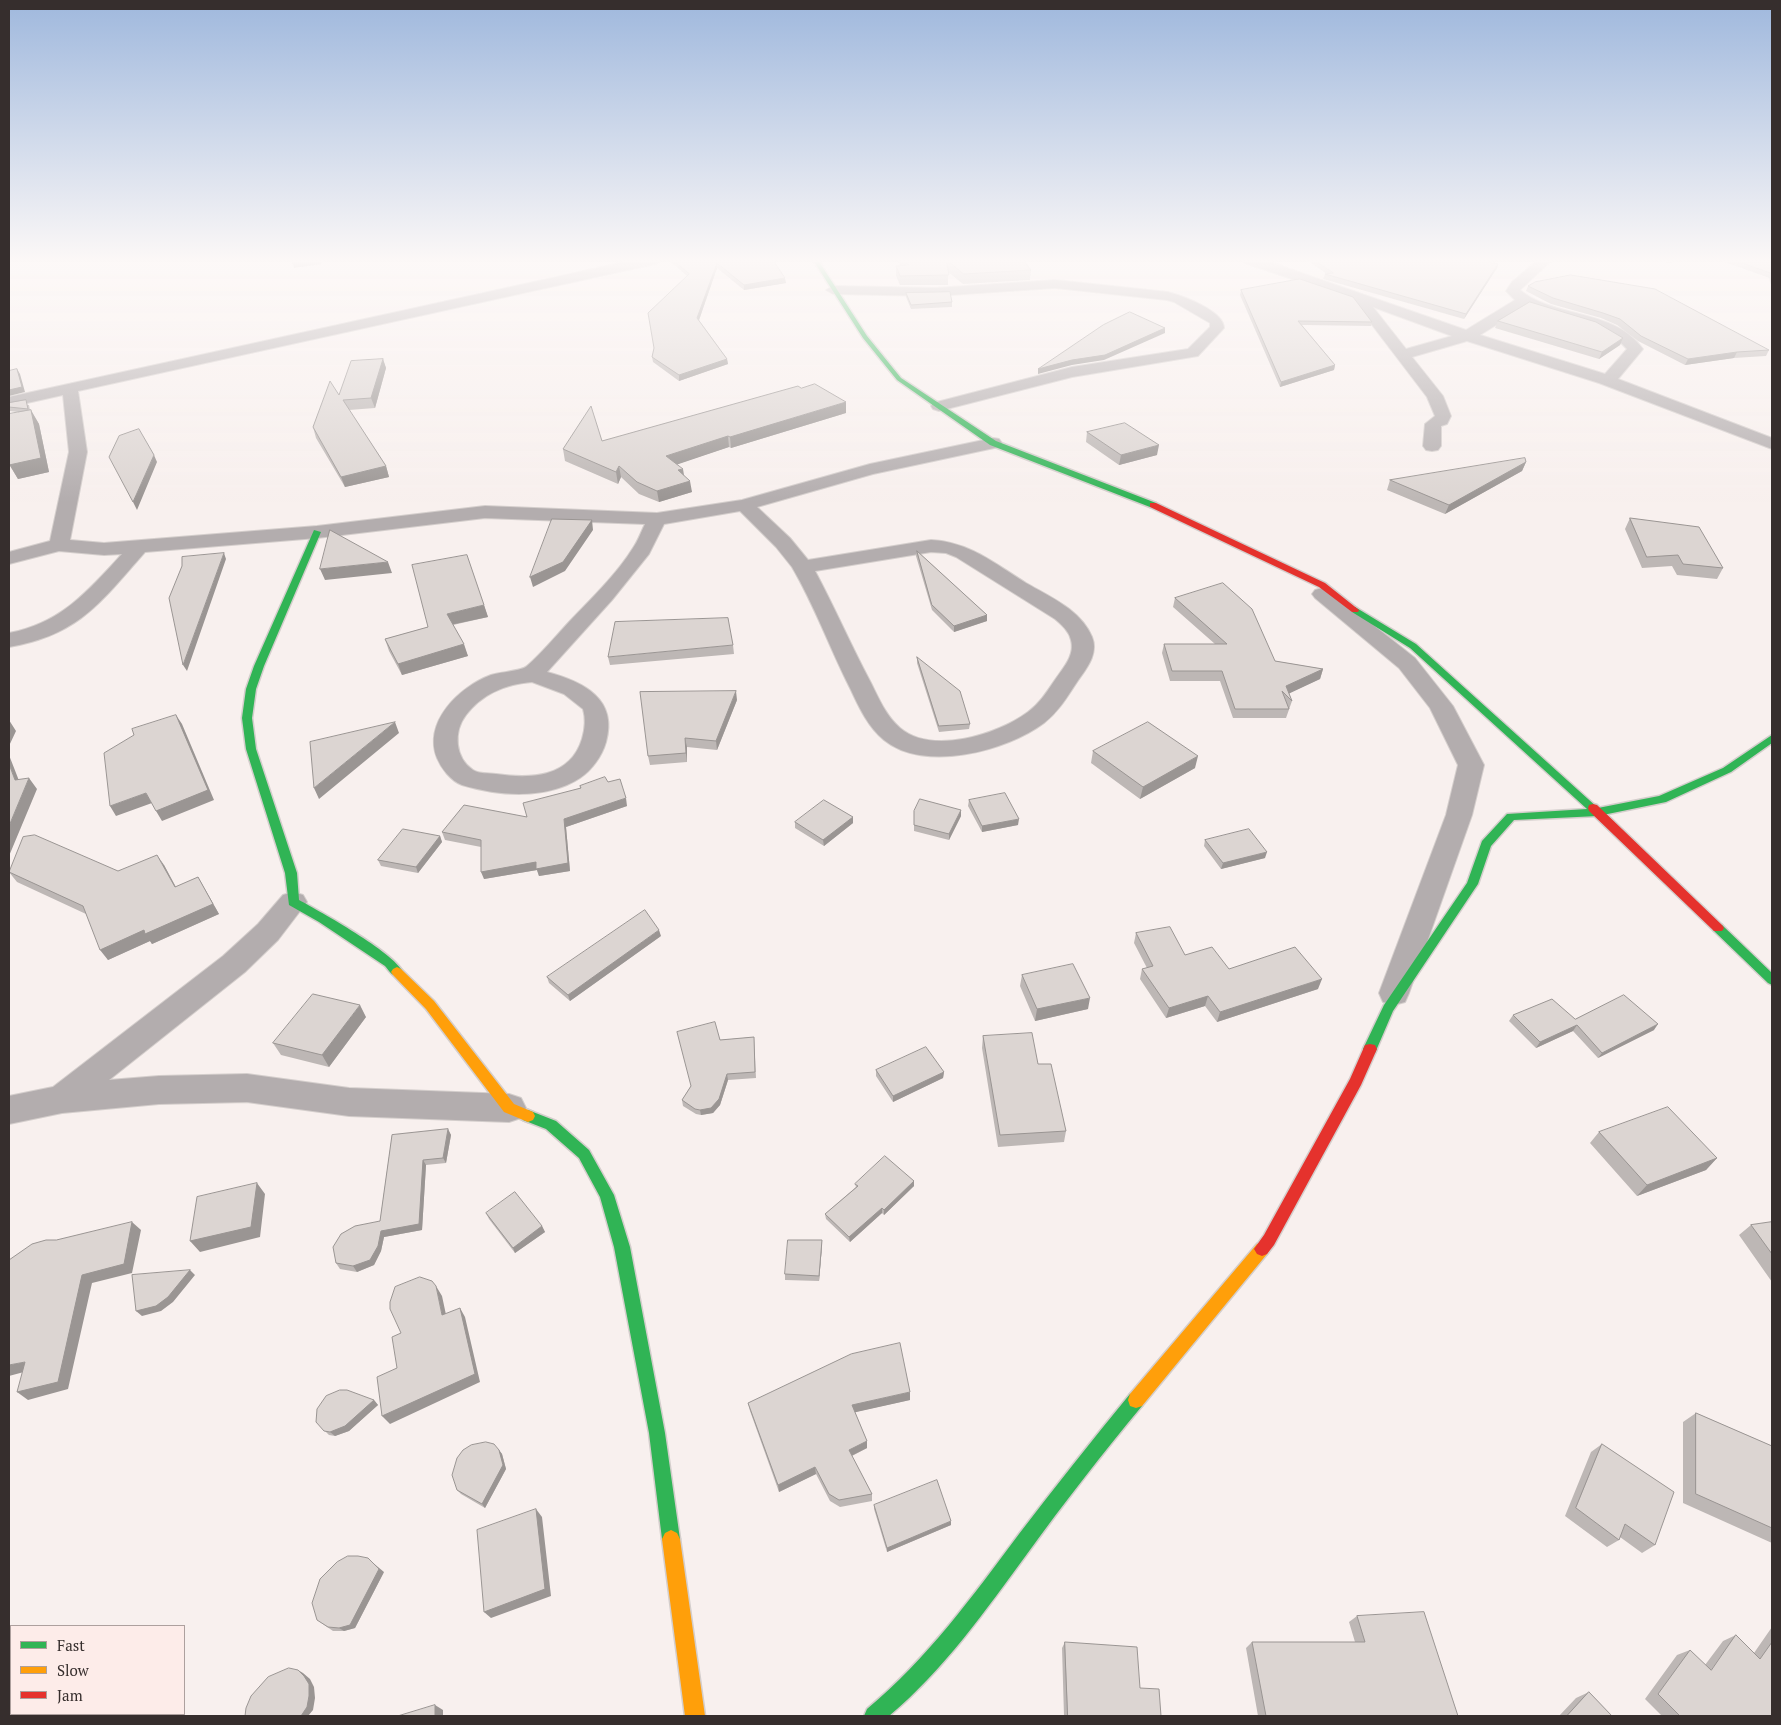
<!DOCTYPE html>
<html>
<head>
<meta charset="utf-8">
<style>
	body { margin:0 }
	#map { position:relative; width:1781px; height:1725px; overflow:hidden; background:#f8f0ee; font-family:"PT Serif",serif }
	canvas { display:block }
	.frame { position:absolute; inset:0; border:10px solid #362e2d; pointer-events:none }
	.legend { position:absolute; left:10px; top:1625px; width:175px; height:90px; box-sizing:border-box; background:#fdece9; border:1px solid #ada09e; margin:0; padding:6px 9px; list-style:none; font-size:15px; color:#362e2d }
	.legend li { display:flex; align-items:center; gap:10px; height:25px }
	.legend b { width:25px; border:1px solid #ada09e }
</style>
</head>
<body>
<div id="map">
<canvas width="1781" height="1725"></canvas>
<div class="frame"></div>
<ul class="legend">
<li><b style="height:6px;background:#30b455"></b>Fast</li>
<li><b style="height:6px;background:#ff9f0a"></b>Slow</li>
<li><b style="height:6px;background:#e5322d"></b>Jam</li>
</ul>
</div>
<script>
const context = document.querySelector('canvas').getContext('2d');
context.lineJoin = 'round';
function stroke(path, color, width, dash) { context.strokeStyle = color; context.lineWidth = width; context.lineCap = dash ? 'butt' : 'round'; context.setLineDash(dash || []); context.stroke(path); }
function fillPath(path, color) { context.fillStyle = color; context.fill(path, 'evenodd'); }
const street = new Path2D(`
	M634 260H661L655 264 78 391 87 452 70 540 104 543 317 526 485 506 657 513 742 500 870 464 993 438 999 439 1002 443 999 447 873 474 757 507 790 538 808 560 931 540C969 542 994 563 1026 583 1050 597 1081 610 1092 637 1099 654 1086 669 1077 682 1067 697 1059 711 1044 723 1007 751 924 773 884 740 868 727 859 707 851 690 830 649 815 606 792 567L776 547 740 511 664 524 649 554 612 600 547 672C584 682 618 699 606 742 602 756 592 770 580 778 547 800 498 796 462 785 451 781 441 768 437 758 423 722 459 687 491 675 500 672 522 671 527 666 542 653 555 637 569 622 590 600 617 574 633 548 638 541 641 532 645 524L485 518 317 538 145 552C101 602 79 635 9 647V633C61 623 87 592 122 554L104 555 59 551 9 564V552L50 541 69 452 63 395 9 407V397ZM931 552 946 553 956 557 1055 619C1062 625 1069 631 1071 640 1075 654 1065 666 1057 677 1048 690 1041 702 1028 712 997 735 932 755 900 728 886 716 879 699 871 683 851 646 835 608 815 571ZM532 682 564 694 583 709C586 719 585 729 582 739 570 778 530 779 496 774 489 773 479 774 473 770 455 758 453 732 466 715 482 694 506 684 532 682Z
	M1244 260H1264L1466 330 1515 300 1506 291 1512 282 1538 260H1552L1520 290C1555 319 1614 308 1643 349L1618 379 1772 438V449L1599 383 1467 341 1412 357 1443 396 1451 416 1447 424 1441 426V446L1438 450 1432 451 1426 450 1423 446 1425 424 1435 416 1427 397 1353 300 1245 263ZM1527 306C1559 317 1604 322 1627 349L1605 374 1480 335ZM1373 307 1452 336 1406 349Z
	M1055 280 1168 292C1183 296 1224 311 1224 328L1198 356 1072 377 939 411 933 409 931 406 933 403 1072 367 1188 349 1210 327V323L1174 302 1167 300 1055 288 936 296 833 294 826 290 833 286 936 288Z
	M1322 588 1329 590 1415 658 1453 706 1484 765 1472 815 1409 993 1405 1002 1394 1005 1383 1002 1379 993 1446 815 1458 765 1430 708 1399 668 1315 598 1312 594 1315 590Z
	M293 892 303 895 307 902 278 940 245 972 109 1080 159 1076 247 1074 349 1088 509 1094 521 1098 526 1108 521 1118 509 1122 349 1116 247 1102 159 1104 62 1113 9 1124V1096L53 1087 223 956 258 924 283 895Z`);
const fast = new Path2D(`
	M813 260H818L867 336 901 378 996 441 1156 503V507H1150L990 445 897 380 863 338Z
	M314 530 321 532 264 666 256 689 252 718 256 749 297 873 299 900C321 912 393 952 403 972L401 975C393 978 390 972 385 966L319 922 289 905 285 873 246 749 242 718 246 689 254 666Z
	M1355 607 1416 644 1598 808 1659 796 1723 768 1772 735V743L1731 772 1666 802 1598 816 1514 820 1491 846 1478 884 1393 1011 1375 1053 1370 1054 1365 1053 1363 1049 1384 1005 1467 883 1482 841 1507 814 1587 809 1410 648 1352 612V608Z
	M1718 924 1722 925 1772 973V985L1768 983 1714 931 1712 928 1714 925Z
	M528 1110 556 1121 589 1150 614 1195 630 1247 665 1433 680 1539 677 1545 671 1548 665 1545 662 1539 649 1433 614 1247 600 1197 579 1158 546 1129 523 1120 521 1116 523 1112Z
	M1136 1392 1142 1394 1144 1400 1142 1406C1102 1454 1064 1503 1027 1554 985 1611 944 1670 889 1716H864L867 1709C927 1659 972 1597 1019 1534 1055 1487 1092 1440 1130 1394Z`);
const slow = new Path2D(`
	M397 967 401 969 434 1001 514 1104 533 1112 535 1116 533 1120 528 1122 504 1112 426 1009 393 975 391 972 393 969Z
	M1262 1242 1267 1244 1270 1249 1267 1254 1142 1406 1136 1408 1130 1406 1128 1400 1130 1394 1257 1244Z
	M671 1530 677 1533 680 1539 705 1716H685L662 1539 665 1533Z`);
const jam = new Path2D(`
	M1150 503H1156L1325 583 1359 610 1358 612H1352L1319 587 1150 507Z
	M1593 804 1597 805 1722 925 1724 928 1722 931H1714L1589 811 1588 808 1589 805Z
	M1370 1044 1375 1045 1377 1049 1361 1085 1274 1245 1267 1254 1262 1256 1257 1254 1254 1249 1264 1235 1350 1079 1365 1045Z`);
stroke(street, '#d4cecc', 2);
stroke(fast, '#d4cecc', 3);
stroke(slow, '#d4cecc', 3);
stroke(jam, '#d4cecc', 3);
fillPath(street, '#b3adae');
fillPath(fast, '#30b455');
fillPath(slow, '#ff9f0a');
fillPath(jam, '#e5322d');
fillPath(new Path2D(`
	M669 260H773L786 283 744 290 717 268 699 320 727 359 728 364 679 381 653 362 652 357 654 349 687 276Z
	M897 260H1023L1031 270 1030 280 963 284 948 272V285H900L896 276V266H901Z
	M1307 260H1477L1498 264 1497 268 1464 319 1323 279 1325 274H1327Z
	M1659 260H1677L1669 263Z
	M1720 260H1772V288L1769 278Z
	M1528 286 1769 350 1766 356 1734 358 1685 365 1638 341 1617 325 1601 318 1551 304 1526 291Z
	M1241 290 1372 322 1371 326 1302 325 1335 365 1334 370 1280 387 1240 295Z
	M906 293 952 302V307L911 309 906 297Z
	M1498 321 1623 338 1620 345 1599 359 1495 328Z
	M383 359 386 368 375 408 349 410 386 466 389 477 345 487 316 438 313 427 339 395Z
	M9 403 29 405 30 410 39 424 49 472 18 479 9 464 18 412 9 411Z
	M846 413 731 448 729 447 677 464 684 475 692 492 659 502 639 494 621 477 618 484 565 461 563 449 602 441Z
	M1087 432 1157 455 1119 465 1086 442Z
	M1526 462 1522 471 1445 514 1387 490 1390 480Z
	M1630 518 1723 568 1717 579 1677 575 1672 566 1642 568 1625 529Z
	M917 551 987 615V621L954 632 932 610 916 556Z
	M1175 598 1275 661 1323 669 1320 679 1289 693 1292 701 1286 718H1233L1220 681H1170L1162 653 1164 644H1215L1173 607Z
	M484 605 488 617 453 625 468 656 402 675 389 651 385 639 428 627Z
	M733 645 734 654 610 665 608 657Z
	M917 657 970 724 969 729 939 732 917 663Z
	M737 700 717 750 687 747V762L650 765 648 756Z
	M1093 751 1195 768 1140 799 1091 763Z
	M608 782 627 806 566 827 570 871 539 876 537 870 484 879 481 847 445 840 442 832 527 817 580 789V786Z
	M969 800 1018 825 982 832 968 806Z
	M961 810V816L949 840 914 831V811Z
	M853 817V823L824 846 795 828V822Z
	M440 836 442 842 418 873 381 866 378 860Z
	M1205 840 1265 858 1221 869 1204 846Z
	M164 865 176 887 198 877 219 914 152 944 150 941 108 960 86 914 17 882 9 872 118 871Z
	M1136 933 1185 955 1229 969 1318 989 1217 1022 1205 1006 1166 1018 1140 979 1142 969 1147 968 1134 943Z
	M661 936 570 1001 549 983 547 977Z
	M1022 975 1088 1009 1035 1021 1020 986Z
	M1513 1015 1575 1019 1654 1030 1598 1058 1573 1031 1536 1048 1509 1021Z
	M366 1017 329 1067 281 1055 273 1043Z
	M983 1036 1038 1064 1066 1131 1064 1142 998 1147 982 1048Z
	M754 1037 756 1078 728 1080 720 1105 713 1113 701 1115 696 1114 683 1106 682 1100 720 1040Z
	M876 1070 944 1072 943 1078 893 1102 876 1076Z
	M448 1129 451 1135 446 1163 426 1165 422 1230 384 1237 381 1251 374 1265 357 1272 340 1269 336 1263 380 1221 392 1135Z
	M1599 1132 1717 1158 1706 1170 1637 1196 1590 1143Z
	M855 1184 914 1186 884 1215 882 1213 850 1242 826 1219 825 1214 856 1187Z
	M486 1213 542 1226 545 1232 515 1253 489 1219Z
	M1772 1222V1282L1739 1235 1751 1225Z
	M822 1240V1246L819 1281 785 1280V1274Z
	M374 1400 378 1405 349 1431 335 1436 329 1435 316 1422Z
	M910 1400 855 1412 867 1441V1448L852 1456 872 1494V1501L840 1507 830 1501 816 1474 779 1492 750 1411 748 1403Z
	M1696 1413 1772 1446V1543L1683 1503V1422Z
	M1602 1444 1655 1545 1642 1553 1620 1537 1619 1540 1607 1547 1565 1516 1591 1452Z
	M499 1450 502 1454 506 1469 485 1508 461 1494 457 1490Z
	M874 1505 951 1525 887 1552 874 1509Z
	M384 1572 355 1628 344 1631H333L317 1620Z
	M1357 1616 1458 1716H1258L1246 1648 1252 1642H1355L1349 1622Z
	M1772 1627V1716H1662L1645 1699 1677 1655 1690 1650 1705 1665 1723 1641 1736 1635 1754 1653Z
	M1065 1642 1140 1688 1161 1716H1064L1062 1648Z
	M1589 1692 1612 1716H1559L1576 1698Z`), '#bdb7b5');
fillPath(new Path2D(`
	M313 260H323L321 264 294 268 293 264Z
	M1670 260H1677L1669 263Z
	M717 263V268L698 323 697 318Z
	M1498 264 1497 268 1464 319 1466 314Z
	M785 278 786 283 744 290V285Z
	M1165 328V333L1104 360 1072 365 1038 374V369Z
	M1623 338 1620 345 1599 359 1602 352Z
	M1737 352 1734 358 1685 365 1688 359Z
	M383 359 386 368 375 408 371 398Z
	M727 359 728 364 679 381V375Z
	M1335 365 1334 370 1280 387 1281 382Z
	M17 369 20 374 25 392 9 396V390Z
	M846 402V413L731 448 730 437Z
	M31 410 39 424 49 472 18 479 9 464V457Z
	M728 436 729 447 667 468 666 456Z
	M1159 445 1157 455 1119 465 1121 455Z
	M154 455 157 462 137 510 133 502Z
	M1526 462 1522 471 1445 514 1449 505Z
	M386 466 389 477 345 487 341 477Z
	M619 466 621 477 618 484 616 472Z
	M683 469 685 481 678 470Z
	M690 481 692 492 659 502 657 491Z
	M592 520 593 530 565 571 533 587 530 577Z
	M224 553 226 559 187 671 183 665Z
	M388 562 392 573 325 580 320 569Z
	M484 605 488 617 450 625 447 614Z
	M987 615V621L954 632V626Z
	M464 644 468 656 402 675 398 664Z
	M1323 669 1320 679 1286 695V686Z
	M736 691 737 700 717 750 716 741Z
	M176 715 182 724 214 800 162 821 156 811Z
	M9 720 16 731 9 746Z
	M395 722 399 733 319 799 314 788Z
	M685 738 687 747V762L686 753Z
	M9 755 23 791 15 780 9 764Z
	M1198 756 1195 768 1140 799 1143 787Z
	M29 778 37 789 9 856V826Z
	M146 793 152 803 116 816 110 806Z
	M626 798 627 806 566 827 570 871 539 876 537 870 484 879 481 872 564 819Z
	M961 810V816L949 840V834Z
	M853 817V823L824 846 823 840Z
	M1019 819 1018 825 982 832V826Z
	M440 836 442 842 418 873 416 867Z
	M1267 852 1265 858 1221 869 1223 863Z
	M157 855 164 865 181 897 175 887Z
	M198 877 219 914 152 944 150 941 108 960 100 950Z
	M659 930 661 936 570 1001 568 995Z
	M1322 979 1318 989 1217 1022 1220 1012Z
	M1208 996 1205 1006 1166 1018 1169 1008Z
	M1090 998 1088 1009 1035 1021 1037 1009Z
	M360 1005 366 1017 329 1067 322 1055Z
	M1658 1024 1654 1030 1598 1058 1602 1053Z
	M1577 1025 1573 1031 1536 1048 1540 1042Z
	M944 1072 943 1078 893 1102V1096Z
	M727 1074 728 1080 720 1105 713 1113 701 1115 700 1110Z
	M448 1129 451 1135 446 1163 443 1158Z
	M1717 1158 1706 1170 1637 1196 1647 1185Z
	M423 1160 426 1165 422 1230 384 1237 381 1251 374 1265 357 1272 353 1266 381 1231Z
	M914 1181V1186L884 1215V1210Z
	M257 1183 265 1194 260 1237 200 1252 190 1241Z
	M882 1208V1213L850 1242 849 1237Z
	M132 1222 141 1230 132 1273 92 1283 68 1389 28 1400 17 1392 82 1275Z
	M542 1226 545 1232 515 1253 513 1248Z
	M822 1240V1246L819 1281V1276Z
	M190 1270 195 1275 173 1302 161 1311 142 1316 136 1311Z
	M436 1286 442 1296 448 1324 442 1315Z
	M460 1308 465 1317 480 1382 390 1424 382 1416Z
	M25 1362 35 1369 9 1376V1365Z
	M910 1392V1400L852 1413V1405Z
	M374 1400 378 1405 349 1431 335 1436 330 1432Z
	M867 1441V1448L849 1457V1450Z
	M499 1450 502 1454 506 1469 485 1508 482 1504Z
	M815 1467 816 1474 779 1492 778 1485Z
	M536 1509 542 1517 551 1596 491 1618 484 1612Z
	M951 1521V1525L887 1552V1548Z
	M372 1562 384 1572 355 1628 344 1631 339 1628Z
	M298 1670 303 1673 310 1679 314 1687 315 1698 313 1710 308 1716H301Z
	M435 1705 443 1710V1716H435Z`), '#9a9593');
const building = new Path2D(`
	M293 260H313L293 264Z
	M673 260H773L785 278 744 285 717 263 697 318 727 359 679 375 652 357 654 348 648 313 689 274Z
	M905 260H946L949 275 900 276 896 266 908 265Z
	M947 260H1023L1031 270 964 274Z
	M1314 260H1477L1498 264 1466 314 1325 274 1333 273Z
	M1734 260H1772V276V274Z
	M1571 275 1655 289 1769 350 1737 352 1688 359 1641 336 1620 319 1603 313 1553 298 1528 286 1535 282Z
	M1300 279 1353 297 1372 322 1298 321 1335 365 1281 382 1241 290Z
	M950 292 952 302 911 305 906 293Z
	M1530 302 1596 322 1623 338 1602 352 1498 321Z
	M1130 312 1165 328 1105 355 1072 360 1038 369 1103 325Z
	M383 359 371 398 343 400 386 466 341 477 313 427 330 381 339 395 351 361Z
	M17 369 22 387 9 390V371Z
	M815 384 846 402 730 437 728 436 666 456 683 469 678 470 690 481 657 491 637 482 619 466 616 472 563 449 591 406 602 441 798 386 801 388Z
	M26 400 28 409 9 407V403Z
	M31 410 41 458 9 465V414Z
	M1125 423 1159 445 1121 455 1087 432Z
	M139 429 154 455 133 502 109 457 119 436Z
	M1525 458 1526 462 1449 505 1390 480Z
	M1630 518 1699 527 1723 568 1683 564 1678 555 1647 557Z
	M552 519 592 520 563 562 530 577Z
	M330 530 388 562 320 569Z
	M917 551 987 615 954 626 932 605Z
	M224 553 183 665 169 598 182 566V557Z
	M467 555 484 605 447 614 464 644 398 664 385 639 428 627 412 565Z
	M1223 583 1252 609 1275 661 1323 669 1286 686 1292 701 1282 691 1289 709H1235L1222 671H1172L1164 644H1227L1175 598Z
	M728 618 733 645 608 657 615 622Z
	M917 657 960 691 970 724 939 726Z
	M736 691 716 741 685 738 686 753 648 756 640 692Z
	M176 715 208 790 156 811 146 793 110 806 104 753 134 735 132 729Z
	M395 722 314 788 310 742Z
	M1148 722 1198 756 1143 787 1093 751Z
	M9 764 15 780 29 778 9 826Z
	M605 777 608 782 620 779 626 798 564 819 568 863 536 869V862L481 872V840L442 832 464 805 527 817 523 803 581 788 580 786Z
	M1005 793 1019 819 982 826 969 800Z
	M920 799 961 810 949 834 914 825V811Z
	M824 800 853 817 823 840 795 822Z
	M403 829 440 836 416 867 378 860Z
	M1249 829 1267 852 1223 863 1205 840Z
	M35 835 118 871 157 855 175 887 198 877 213 904 145 934 144 930 100 950 83 906 9 872 23 837Z
	M645 910 659 930 568 995 547 977Z
	M1170 927 1185 955 1212 947 1229 969 1295 947 1322 979 1220 1012 1208 996 1169 1008 1142 969 1153 966 1136 933Z
	M1073 964 1090 998 1037 1009 1022 975Z
	M313 994 360 1005 322 1055 273 1043Z
	M1624 995 1658 1024 1602 1053 1577 1025 1540 1042 1513 1015 1552 999 1575 1019Z
	M715 1022 720 1040 754 1037 755 1072 727 1074 719 1099 711 1108 700 1110 695 1109 682 1100 691 1086 677 1032Z
	M1032 1033 1038 1064H1051L1066 1131 1000 1135 983 1036Z
	M926 1047 944 1072 893 1096 876 1070Z
	M1668 1107 1717 1158 1647 1185 1599 1132Z
	M448 1129 443 1158 423 1160 419 1224 381 1231 378 1246 370 1260 353 1266 336 1263 333 1247 341 1234 355 1226 380 1221 392 1135Z
	M885 1156 914 1181 884 1210 882 1208 849 1237 825 1214 858 1186 855 1184Z
	M257 1183 251 1227 190 1241 197 1197Z
	M515 1192 542 1226 513 1248 486 1213Z
	M132 1222 124 1264 82 1275 58 1382 17 1392 25 1362 9 1365V1260L32 1244 46 1240H56Z
	M1772 1222V1254L1751 1225Z
	M788 1240H822L819 1276 785 1274Z
	M190 1270 168 1297 156 1306 136 1311 132 1275Z
	M420 1277 432 1281 436 1286 442 1315 460 1308 475 1374 382 1416 377 1377 397 1368 392 1337 401 1333 390 1309V1302L395 1287Z
	M900 1343 910 1392 852 1405 867 1441 849 1450 872 1494 839 1500 829 1494 815 1467 778 1485 748 1403 851 1354Z
	M340 1390H347L374 1400 345 1426 330 1432 324 1431 316 1422 317 1409 326 1396Z
	M1696 1413 1772 1446V1528L1696 1494Z
	M486 1442 494 1444 499 1450 503 1465 482 1504 457 1490 452 1475 457 1458 463 1450 471 1445Z
	M1602 1444 1674 1492 1655 1545 1625 1524 1619 1540 1576 1508Z
	M937 1480 951 1521 887 1548 874 1505Z
	M536 1509 545 1589 484 1612 477 1530Z
	M348 1556H358L368 1558 379 1569 350 1625 339 1628 328 1627 317 1620 312 1603 320 1579 337 1562Z
	M1424 1612 1458 1716H1266L1252 1642H1365L1357 1616Z
	M1736 1635 1760 1659 1772 1642V1716H1680L1658 1694 1690 1650 1711 1670Z
	M1065 1642 1137 1647 1140 1688 1159 1689 1161 1716H1068Z
	M289 1668 298 1670 304 1676 309 1684V1696L307 1707 301 1716H245L246 1708 251 1696 268 1677Z
	M1589 1692 1612 1716H1567Z
	M435 1705V1716H398Z`);
fillPath(building, '#dcd5d2');
stroke(building, '#9a9593', 1);
const sky = context.createLinearGradient(0, 0, 0, 502);
sky.addColorStop(0, '#9fb8dd');
sky.addColorStop(0.52, '#fcf8f7');
sky.addColorStop(1, '#fcf8f700');
context.fillStyle = sky;
context.fillRect(0, 0, 1781, 502);
</script>
</body>
</html>
